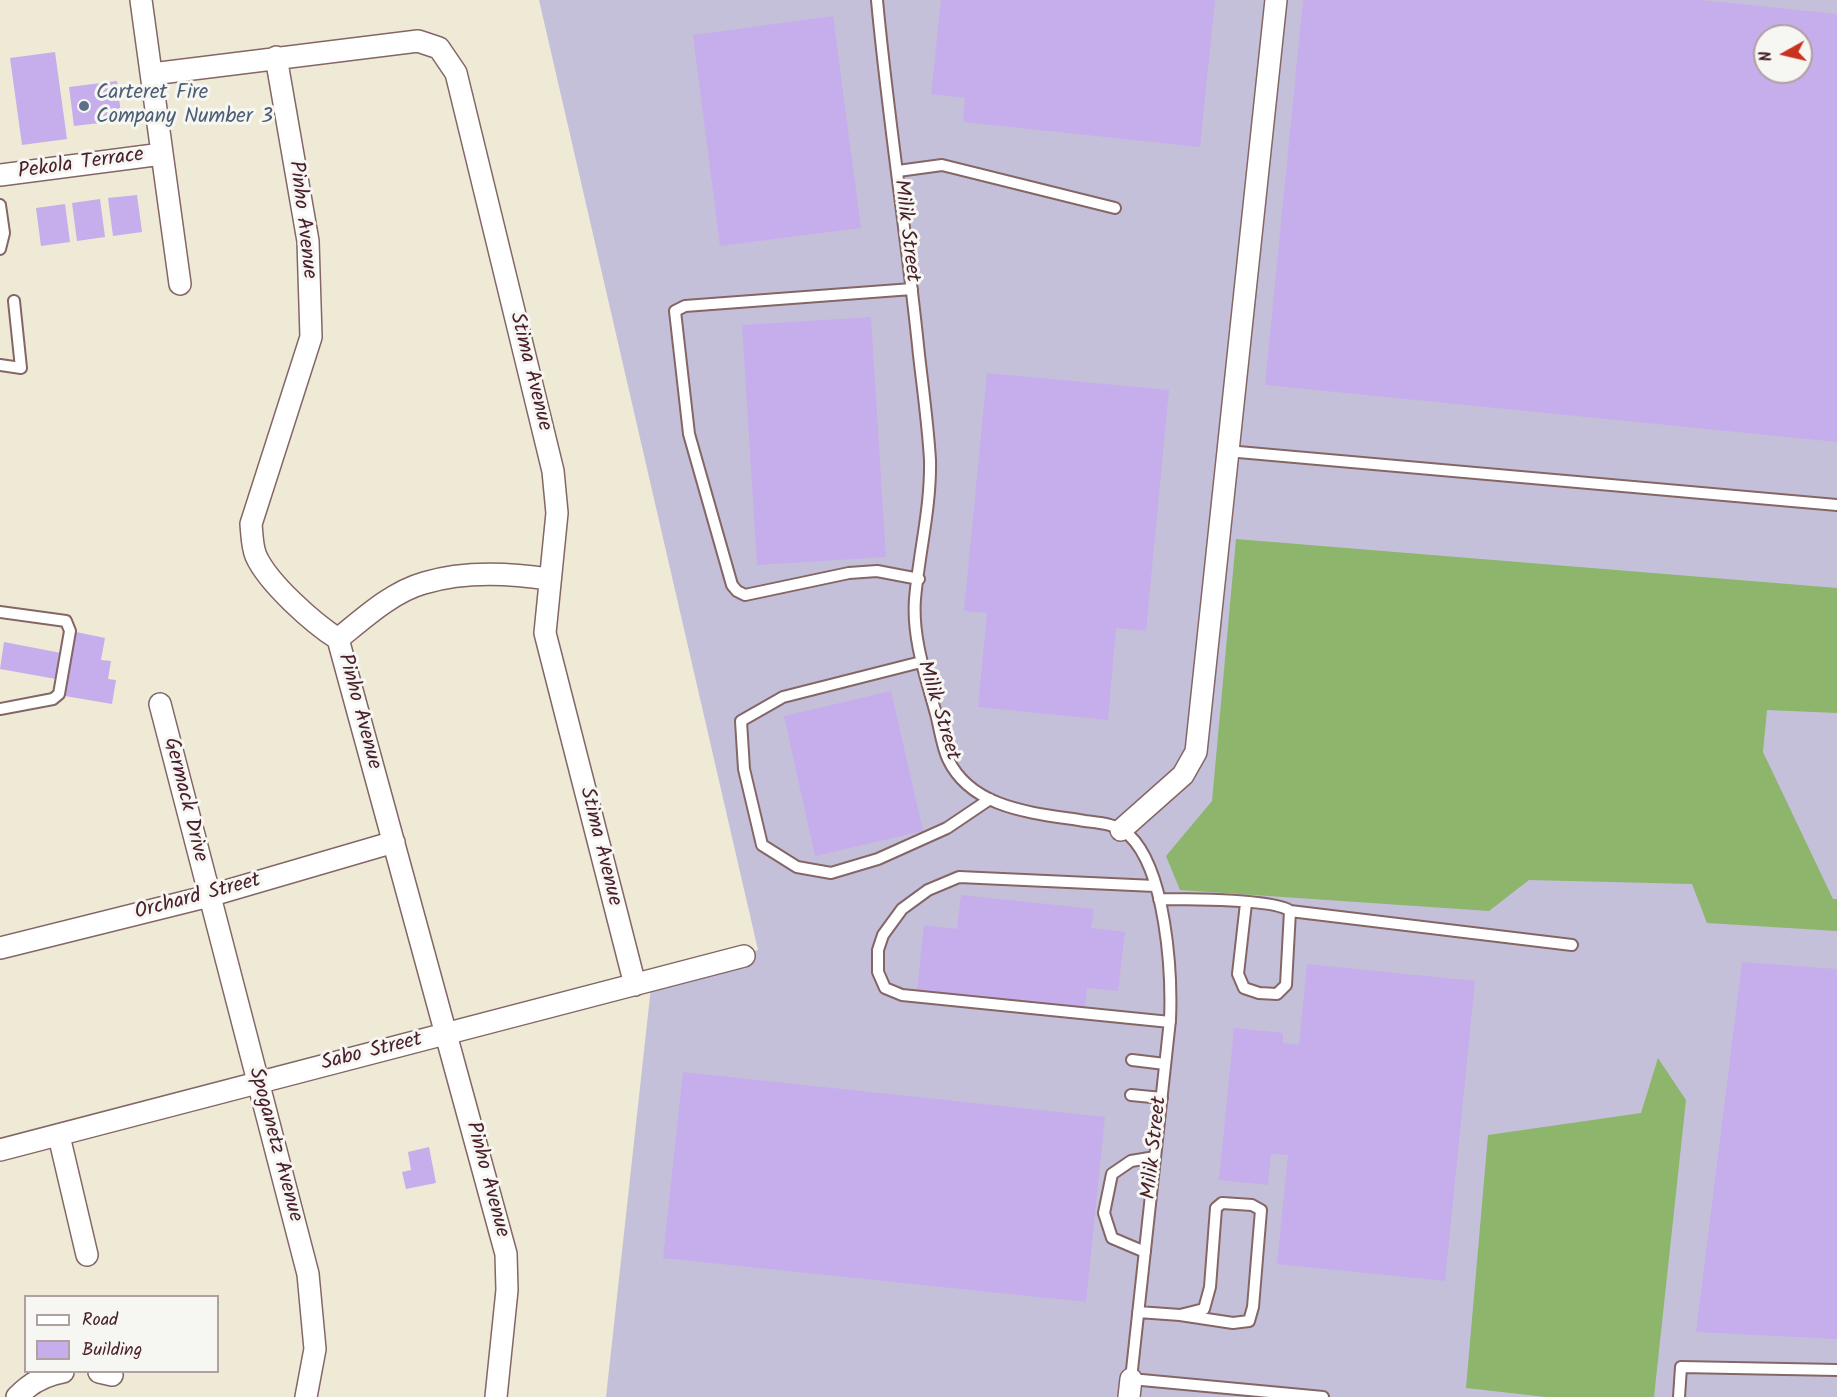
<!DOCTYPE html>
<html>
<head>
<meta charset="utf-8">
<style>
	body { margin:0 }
	#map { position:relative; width:1837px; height:1397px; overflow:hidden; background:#efead5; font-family:Kalam,sans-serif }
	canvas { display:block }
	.legend { position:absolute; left:24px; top:1295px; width:195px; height:78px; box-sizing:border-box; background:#f6f6f2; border:2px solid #b1a0a2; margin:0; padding:8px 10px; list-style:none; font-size:18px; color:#4a1f2b }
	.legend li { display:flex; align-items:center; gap:12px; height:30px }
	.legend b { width:30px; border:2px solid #b1a0a2 }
	.north { position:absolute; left:1753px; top:24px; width:60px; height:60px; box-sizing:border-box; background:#f6f6f2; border:2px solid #b1a0a2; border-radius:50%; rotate:262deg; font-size:16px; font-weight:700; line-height:24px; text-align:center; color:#4a1f2b }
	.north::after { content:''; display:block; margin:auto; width:21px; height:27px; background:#c8321e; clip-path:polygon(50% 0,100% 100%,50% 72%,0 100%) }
</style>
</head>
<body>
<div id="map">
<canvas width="1837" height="1397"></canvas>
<ul class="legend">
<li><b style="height:8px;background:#fff"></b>Road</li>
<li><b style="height:16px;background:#c6adeb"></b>Building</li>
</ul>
<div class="north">N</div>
</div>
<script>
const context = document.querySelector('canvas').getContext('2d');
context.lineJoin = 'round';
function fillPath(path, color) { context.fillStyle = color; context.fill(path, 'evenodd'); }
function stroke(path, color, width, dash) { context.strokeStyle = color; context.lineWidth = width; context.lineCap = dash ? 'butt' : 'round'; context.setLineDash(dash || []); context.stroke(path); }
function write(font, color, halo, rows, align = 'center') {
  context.font = font + ' Kalam,sans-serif'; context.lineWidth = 6; context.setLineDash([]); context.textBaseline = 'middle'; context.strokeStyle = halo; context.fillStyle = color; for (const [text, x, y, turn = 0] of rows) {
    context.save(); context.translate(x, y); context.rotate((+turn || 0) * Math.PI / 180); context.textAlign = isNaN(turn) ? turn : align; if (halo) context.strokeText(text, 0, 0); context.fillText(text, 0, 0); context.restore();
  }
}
fillPath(new Path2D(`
	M539 0H1837V1397H606L652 978 758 950ZM1765 36H1801V72H1765Z`), '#c5c0da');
fillPath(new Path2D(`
	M1236 539 1837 588V713L1767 710 1763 752 1833 899H1837V931L1707 923 1692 884 1529 880 1489 911 1180 890 1166 856 1212 801Z
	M1658 1058 1686 1100 1654 1397H1546L1466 1388 1488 1135 1641 1113Z`), '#8db56b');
fillPath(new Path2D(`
	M941 0H1215L1200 147 963 122 965 98 931 94Z
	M1303 0H1701L1837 14V442L1265 385ZM1765 36H1801V72H1765Z
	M833 16 861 228 720 246 693 35Z
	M55 52 67 139 22 145 10 58Z
	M117 81 121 114 115 115 116 121 105 122V116L99 117 100 123 74 126 69 87Z
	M137 195 142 232 113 236 108 198Z
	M100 199 105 237 77 241 72 203Z
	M65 204 70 242 41 246 36 208Z
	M871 317 886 557 757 565 742 325Z
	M987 373 1169 390 1146 631 1116 628 1108 720 978 707 987 613 964 611Z
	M76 632 105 638 101 660 111 661 108 679 116 680 112 704 65 696Z
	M4 642 61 653 56 679 0 669Z
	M891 691 923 831 815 856 784 716Z
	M961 895 1094 909 1091 928 1125 932 1118 991 1087 988 1085 1009 917 990 924 925 957 929Z
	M1742 962 1837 969V1339L1696 1332Z
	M1307 964 1475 981 1445 1281 1277 1264 1288 1155 1271 1154 1268 1185 1219 1180 1234 1028 1283 1033V1043L1299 1045Z
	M683 1072 1105 1117 1086 1302 663 1258Z
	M429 1147 436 1183 406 1189 402 1172 411 1170 408 1152Z`), '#c6adeb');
const service = new Path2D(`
	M877 0C888 119 907 236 919 355 923 390 928 425 930 460 931 508 919 552 915 599 912 638 926 677 936 714 940 729 942 746 948 759 972 810 1036 813 1085 821 1101 823 1117 824 1129 835 1166 870 1172 972 1170 1020L1131 1379 1323 1397
	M898 171 942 165 1115 208
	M0 205 4 233 0 249
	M912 289 685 306 675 311 689 434 732 585 737 591 745 595 849 573 877 571 919 579
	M0 365 21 368 14 301
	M1227 451 1837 505
	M0 612 66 621 70 631 59 694 53 699 0 709
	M921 662 783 697 741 721 744 769 762 845 797 867 831 873 878 859 947 828 990 799
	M1155 886 959 877 928 890 902 909 883 935 878 950V972L885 988 902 995 1170 1022
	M1159 899C1183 899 1276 899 1290 911L1286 985 1277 994 1259 993 1244 988 1238 974 1246 903
	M1290 911 1572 945
	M1132 1060 1165 1064
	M1131 1095 1162 1098
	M1145 1252 1112 1238 1104 1213 1112 1174 1131 1161 1155 1157
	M1138 1312 1180 1315 1204 1309 1210 1287 1216 1208 1222 1203 1252 1205 1261 1210 1253 1307 1249 1321 1233 1323 1180 1315
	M1679 1397 1681 1367 1837 1370`);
const minor = new Path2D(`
	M141 0 180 284
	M276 57 308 241 311 337 251 524C252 534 252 547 256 556 268 583 313 623 338 639L506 1254 507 1290 496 1397
	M152 74 418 41 439 48 456 73 553 471 557 513 545 633 635 985
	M0 175 162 154
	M338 639C364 618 392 592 424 583 463 571 509 573 549 579
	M160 704 308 1274 315 1349 306 1397
	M1121 830 1183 775 1196 752 1276 0
	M0 948 209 896 394 842
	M59 1136 87 1255
	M0 1150 744 956
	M99 1372 112 1375
	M17 1397C30 1383 45 1375 63 1372
	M1129 1397 1131 1379`);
stroke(service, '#846666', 14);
stroke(minor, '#846666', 24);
stroke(service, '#fff', 10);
stroke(minor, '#fff', 21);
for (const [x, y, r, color] of [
	[84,106,6,"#5c6f8a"]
]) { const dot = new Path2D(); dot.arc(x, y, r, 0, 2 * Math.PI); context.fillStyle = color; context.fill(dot); stroke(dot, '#f6f6f2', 2); }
write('21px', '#4e5e75', '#f6f6f2', [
	["Carteret Fire",96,94],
	["Company Number 3",96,118]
], 'left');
write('21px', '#4a1f2b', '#f6f6f2', [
	["Pekola Terrace",81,165,-8],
	["Pinho Avenue",301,220,83],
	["Milik Street",905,231,83],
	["Stima Avenue",529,372,76],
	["Milik Street",937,711,73],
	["Pinho Avenue",358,712,75],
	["Germack Drive",184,800,76],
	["Stima Avenue",599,847,76],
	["Orchard Street",198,898,-15],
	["Sabo Street",372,1053,-14],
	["Spoganetz Avenue",274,1145,75],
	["Milik Street",1156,1148,-84],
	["Pinho Avenue",486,1180,75]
]);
</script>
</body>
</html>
